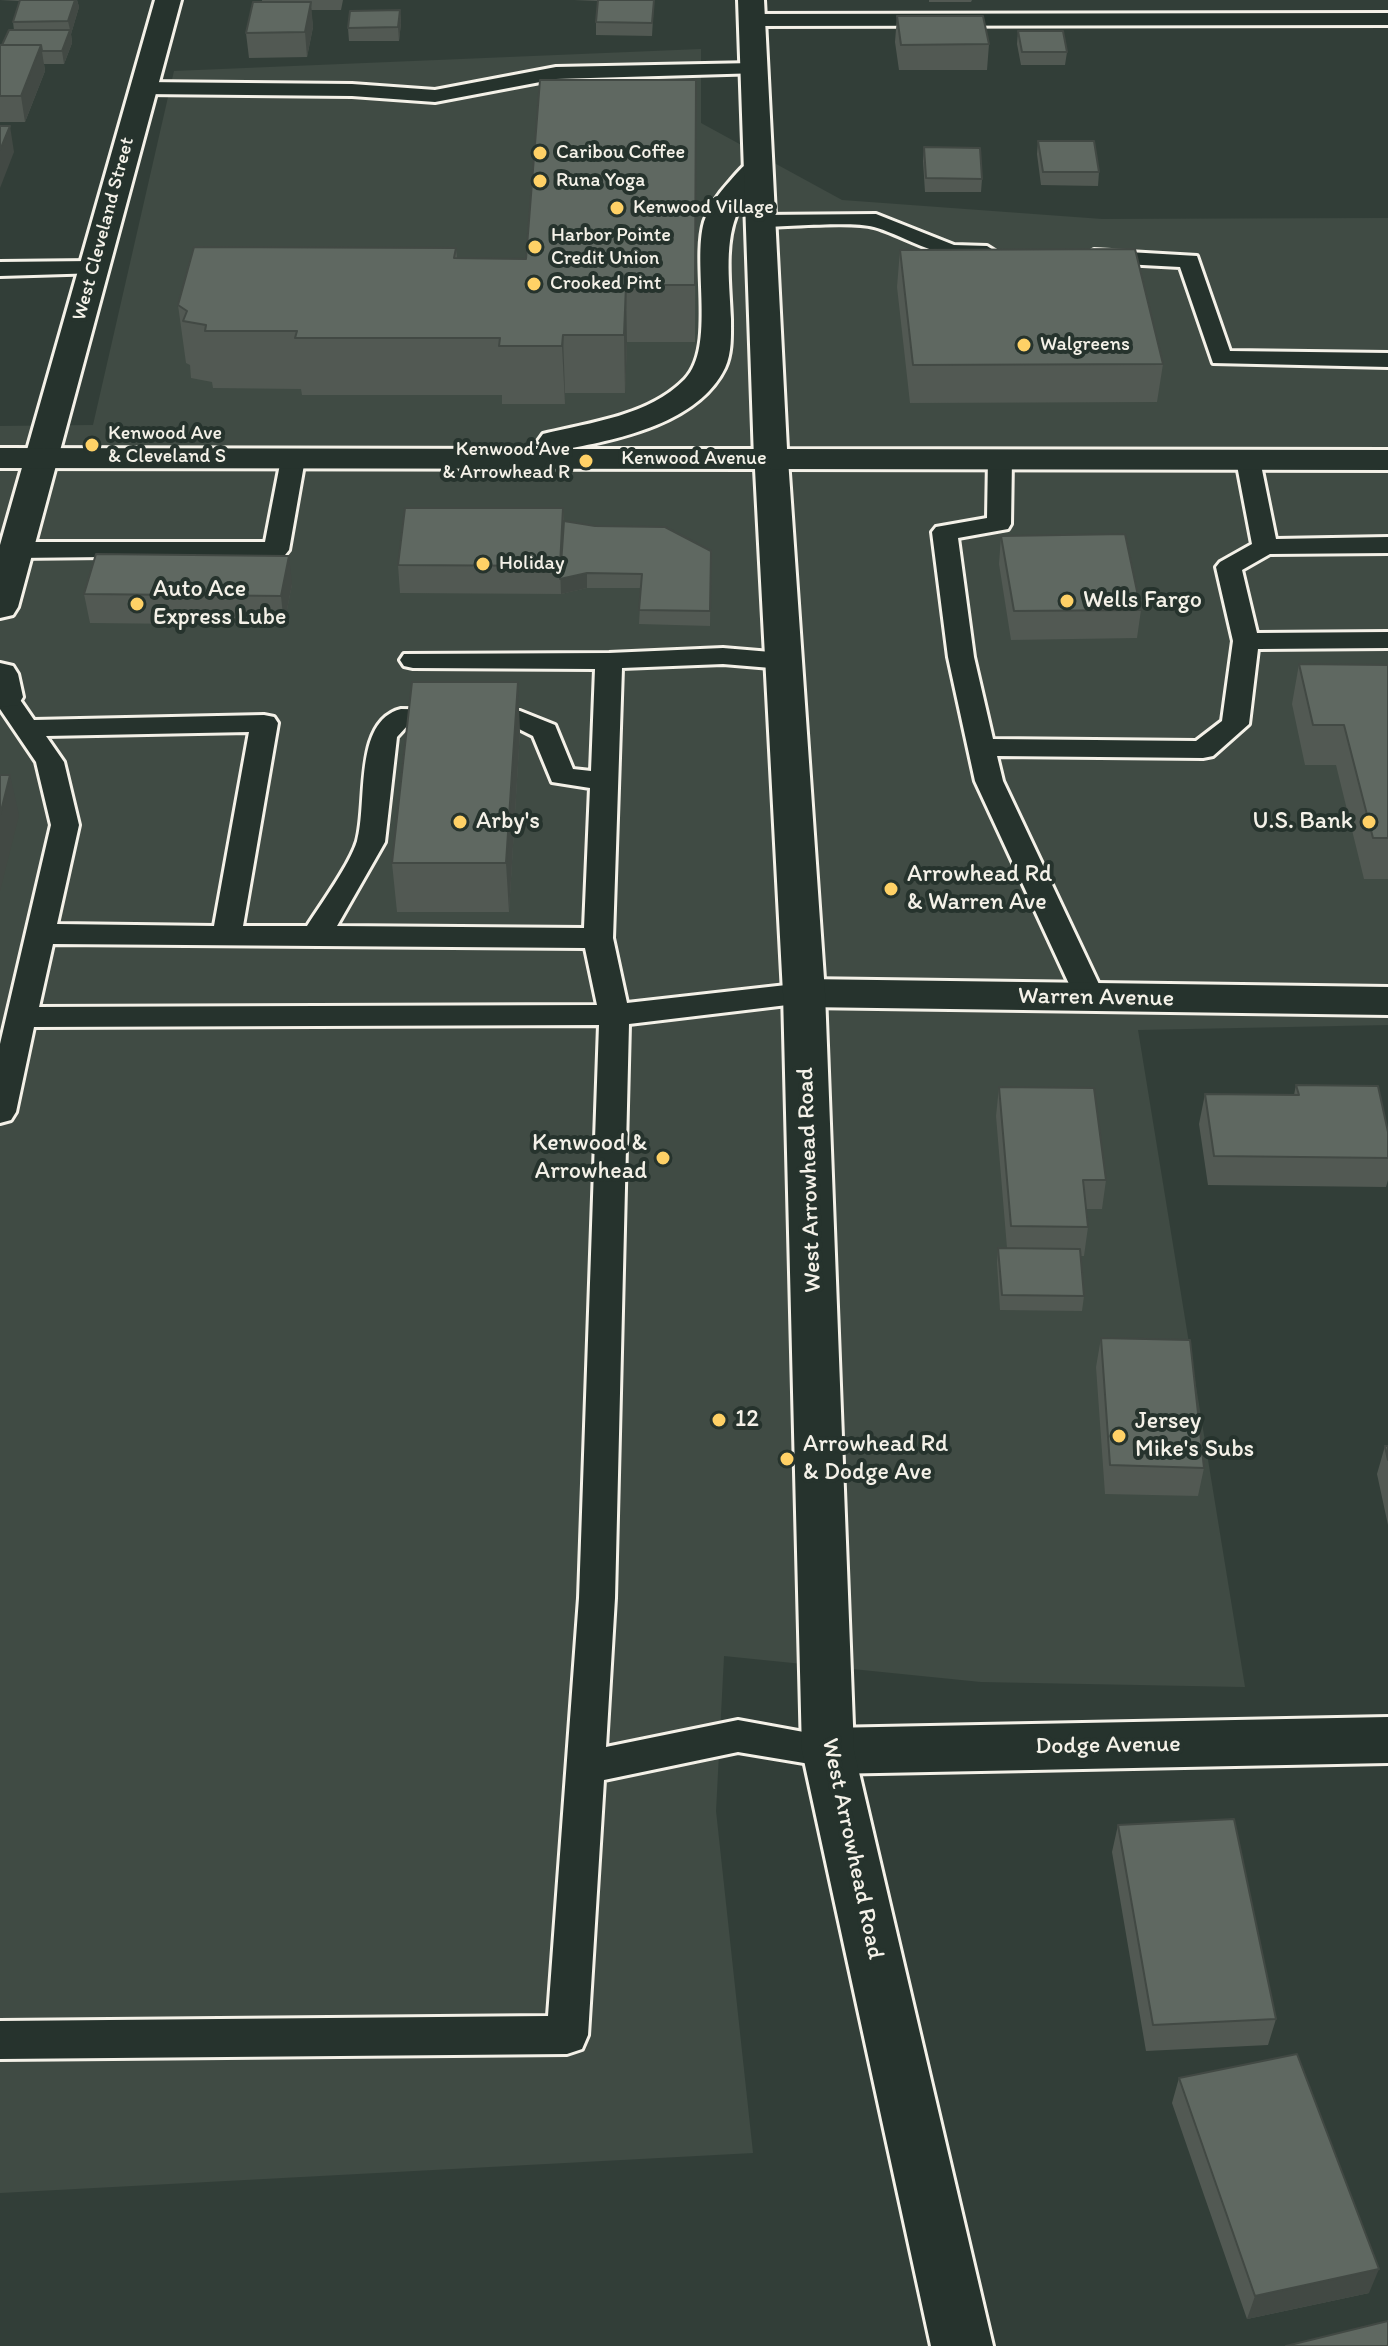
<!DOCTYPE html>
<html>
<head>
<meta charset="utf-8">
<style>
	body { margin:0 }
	canvas { display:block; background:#323e38 }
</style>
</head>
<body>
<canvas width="1388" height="2346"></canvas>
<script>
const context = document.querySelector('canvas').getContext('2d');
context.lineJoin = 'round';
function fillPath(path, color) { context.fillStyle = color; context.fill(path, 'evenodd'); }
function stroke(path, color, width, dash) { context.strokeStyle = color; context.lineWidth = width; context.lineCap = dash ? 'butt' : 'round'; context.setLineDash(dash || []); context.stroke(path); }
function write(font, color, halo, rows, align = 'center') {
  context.font = font + ' Itim,sans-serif'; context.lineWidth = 8; context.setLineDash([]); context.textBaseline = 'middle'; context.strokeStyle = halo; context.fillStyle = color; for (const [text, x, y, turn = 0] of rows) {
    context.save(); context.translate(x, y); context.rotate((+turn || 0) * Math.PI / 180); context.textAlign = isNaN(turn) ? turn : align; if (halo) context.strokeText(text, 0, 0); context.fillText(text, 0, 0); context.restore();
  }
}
fillPath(new Path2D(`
	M701 49V123L842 200 1102 219 1388 218V1025L1138 1030 1245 1687 981 1682 724 1656 716 1811 753 2153 0 2193V426L93 425 174 71Z`), '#404b44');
const service = new Path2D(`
	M1388 13V25L751 26 741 20 751 14Z
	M754 63 764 69 761 73 556 79 435 102 352 96 142 94 132 88 142 82 352 84 435 90 556 67Z
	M876 214 954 245 987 246 998 253C977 280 900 233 874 227 851 221 789 227 761 227L750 221 761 215Z
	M1094 250 1197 256 1230 351 1388 353V367L1213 363 1180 267 1086 262 1083 257Z
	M92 261 103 268 100 273 0 276V262Z
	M293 452 302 454 305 459 289 550 285 555 16 558 7 555 3 550 7 545 16 542H265L281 459 284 454Z
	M1000 452 1009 454 1012 459 1011 524 1008 529 958 538 974 657 993 739 1196 741 1222 721 1233 641 1216 567 1220 562 1252 544 1236 460 1239 455H1257L1260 460 1276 539 1388 537V553L1270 554 1242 570 1257 633 1388 632V648L1258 649 1249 724 1213 756 1203 758 997 756 1003 781 1106 999 1102 1006 1091 1009 1080 1006 1076 999 975 781 948 657 932 532 936 527 987 518 988 459 991 454Z
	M723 648 783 653 792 655 796 661 792 667 783 669 723 664 622 668 613 938 627 1003 804 983 815 986 819 993 815 1000 804 1003 629 1024 615 1598 606 1747 738 1720 842 1739 847 1751 842 1763 828 1767 738 1752 604 1780 588 2035 582 2049 567 2054 0 2059V2021L548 2016 579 1598 599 1025 34 1027 16 1112 11 1120 0 1123V1044L51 825 36 762 0 709V689L14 691 34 720 264 715 274 717 278 723 243 926H307C321 904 350 864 357 841 368 803 353 721 401 709L520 711 555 725 573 769 591 771 595 669 413 668 404 666 400 660 404 654 609 653ZM408 725 515 727 533 736 552 782 590 788 584 928 337 926 385 842 397 737ZM249 732 214 926 57 924 79 825 64 762 46 736ZM53 944 585 948 597 1005 39 1007Z`);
const minor = new Path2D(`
	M155 0H181L18 607 13 615 0 618V545Z
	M0 663 13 666 18 674 23 697 18 705 0 707Z
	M804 979 1388 987V1015L804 1007 789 1003 783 993 789 983Z
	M1388 1717V1763L828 1774 809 1767 802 1751 809 1735 828 1728Z`);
const tertiary = new Path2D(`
	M758 158 768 161 772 167C761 184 743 197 736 216 724 247 730 287 731 319 731 335 732 353 725 368 699 422 621 439 567 449H771L783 452 788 459 825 993 854 1751 993 2346H931L802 1751 783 993 755 469 0 468V448L546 449 538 441 543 434C591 422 649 416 685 379 716 347 692 264 704 222 709 206 719 193 730 181 739 171 745 162 758 158Z`);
const secondary = new Path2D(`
	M738 0H764L787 449 1388 450V470L771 469 759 466 754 459Z`);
stroke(service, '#f4f1e8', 6);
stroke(minor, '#f4f1e8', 6);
stroke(tertiary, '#f4f1e8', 6);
stroke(secondary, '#f4f1e8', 6);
fillPath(service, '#26332d');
fillPath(minor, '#26332d');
fillPath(tertiary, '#26332d');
fillPath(secondary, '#26332d');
fillPath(new Path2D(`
	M0 0H77L79 7 71 34 72 43 64 64H44L45 71 25 122H0V45H2L14 30 13 22 20 1Z
	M262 0H343L341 10H311L313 27 307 57 249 58 246 33 262 2Z
	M574 0H654L652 36 596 35V22L598 1Z
	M929 0H972L971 2H929Z
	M400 10 401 23 399 41H349L348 28Z
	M897 16 989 44 987 70H899L895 42Z
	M1018 31 1067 52 1065 65H1021L1017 44Z
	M696 80 695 342H627L625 393H565V404H502V395H302L301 389 213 388 212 382 191 378 190 365 186 363 178 305 456 248 457 258 526 259Z
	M1038 141 1099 172 1098 186 1041 185 1037 154Z
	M924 147 982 179 981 192H925L923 161Z
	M900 250 1163 364 1157 402 910 403 897 287Z
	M563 508 564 521 711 551 710 626 639 624 641 588H587L561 594 400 593 398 565Z
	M1001 536 1141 610 1137 638 1011 640 999 564Z
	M292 584 284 625 90 623 84 594Z
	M1299 664 1388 665V879H1364L1336 765H1305L1292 704Z
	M520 731 509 912H397L392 863Z
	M1296 1085 1388 1132V1180L1386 1187 1208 1185 1199 1124 1205 1094 1294 1095Z
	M999 1087 1106 1180 1102 1209H1086L1088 1227 1084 1256H1080L1084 1296 1082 1311 1000 1310 997 1263 998 1248H1007L996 1116Z
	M1101 1338 1204 1468 1198 1496 1105 1494 1096 1367Z
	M1385 1446H1388V1525L1377 1474Z
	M1118 1825 1276 2019 1268 2045 1146 2051 1112 1852Z
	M1179 2078 1369 2293 1247 2319 1172 2103Z`), '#525953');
fillPath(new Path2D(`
	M75 0H77L79 7 71 34 72 43 64 64 62 51 70 30 68 21Z
	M311 2 313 27 307 57 305 32Z
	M400 10 401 23 399 41 398 27Z
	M41 45 45 71 25 122 21 96Z
	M10 126 14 152 0 188V150Z
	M626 285 627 342 625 393 624 335Z
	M563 335 565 393V404L562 346Z
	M563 508 564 536 587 573V588L561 594 560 566Z
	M289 556 292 584 284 625 281 596Z
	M518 682 520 731 509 912 506 863Z
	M10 775 19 815 0 891V815Z
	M1379 2269 1369 2293 1247 2319 1255 2296Z`), '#424944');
const building = new Path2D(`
	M20 0H75L68 21 13 22Z
	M598 0H654L652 23 596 22Z
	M253 2H311L305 32 246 33Z
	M400 10 398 27 348 28 350 11Z
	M897 16H983L989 44 901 45Z
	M9 30H70L62 51H42L41 45H2Z
	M1018 31H1063L1067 52H1022Z
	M0 45H41L21 96H0Z
	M540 80H696L695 285H626L624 335H563L562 346H499L500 338H295L297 331H205L206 325 183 321 187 311 178 305 194 247 456 248 454 258 526 259Z
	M0 126H10L0 150Z
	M1038 141H1094L1099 172H1043Z
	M924 147 980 148 982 179 926 178Z
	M1135 249 1163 364 913 365 900 250Z
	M405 508H563L560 566 398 565Z
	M564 521 595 526 665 527 711 551 710 611 639 610 642 574 587 573 560 579Z
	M1125 534 1141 610 1014 611 1001 536Z
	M96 554 289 556 281 596 84 594Z
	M1299 664 1388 665V838H1373L1344 725H1313Z
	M412 682H518L506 863H392Z
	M0 775H10L0 815Z
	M1296 1085 1378 1086 1388 1132V1158L1214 1156 1205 1094 1299 1095Z
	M999 1087 1094 1088 1106 1180H1083L1088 1227 1011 1226Z
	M998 1248 1080 1249 1084 1296 1002 1295Z
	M1101 1338 1190 1340 1204 1468 1110 1465Z
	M1385 1446H1388V1460Z
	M1234 1819 1276 2019 1153 2025 1118 1825Z
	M1297 2054 1379 2269 1255 2296 1179 2078Z
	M1388 2321V2346H1286Z`);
fillPath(building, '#5f6861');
stroke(building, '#424944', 2);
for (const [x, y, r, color] of [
	[540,153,8,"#ffd166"],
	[540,181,8,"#ffd166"],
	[617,208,8,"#ffd166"],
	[535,247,8,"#ffd166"],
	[534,284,8,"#ffd166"],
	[1024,345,8,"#ffd166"],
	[92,445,8,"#ffd166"],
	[586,461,8,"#ffd166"],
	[483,564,8,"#ffd166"],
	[1067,601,8,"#ffd166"],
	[137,604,8,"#ffd166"],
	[460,822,8,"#ffd166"],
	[1369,822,8,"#ffd166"],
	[891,889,8,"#ffd166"],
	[663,1158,8,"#ffd166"],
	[719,1420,8,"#ffd166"],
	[1119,1436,8,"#ffd166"],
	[787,1459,8,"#ffd166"]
]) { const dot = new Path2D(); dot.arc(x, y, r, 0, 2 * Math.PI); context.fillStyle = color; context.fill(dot); stroke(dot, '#26332d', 3); }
write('20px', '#f4f1e8', '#26332d', [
	["Caribou Coffee",556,153],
	["Runa Yoga",556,181],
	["Kenwood Village",633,208],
	["Harbor Pointe",551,236],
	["Credit Union",551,259],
	["Crooked Pint",550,284],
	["Walgreens",1040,345],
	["Kenwood Ave",108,434],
	["& Cleveland S",108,457],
	["Kenwood Ave",570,450,"right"],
	["& Arrowhead R",570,473,"right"],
	["Holiday",499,564]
], 'left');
write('20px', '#f4f1e8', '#26332d', [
	["West Cleveland Street",104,229,-75],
	["Kenwood Avenue",694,459]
]);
write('24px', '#f4f1e8', '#26332d', [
	["Auto Ace",153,590],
	["Express Lube",153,618],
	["Wells Fargo",1083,601],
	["Arby's",476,822],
	["U.S. Bank",1353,822,"right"],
	["Arrowhead Rd",907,875],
	["& Warren Ave",907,903],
	["Kenwood &",647,1144,"right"],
	["Arrowhead",647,1172,"right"],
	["12",735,1420],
	["Jersey",1135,1422],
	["Mike's Subs",1135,1450],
	["Arrowhead Rd",803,1445],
	["& Dodge Ave",803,1473]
], 'left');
write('24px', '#f4f1e8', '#26332d', [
	["Warren Avenue",1096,998,1],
	["West Arrowhead Road",810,1180,-92],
	["Dodge Avenue",1108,1746,-1],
	["West Arrowhead Road",852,1849,78]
]);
</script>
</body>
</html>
